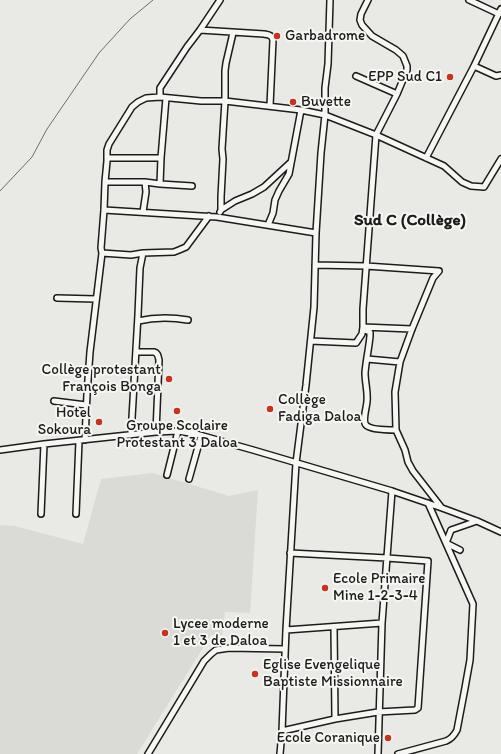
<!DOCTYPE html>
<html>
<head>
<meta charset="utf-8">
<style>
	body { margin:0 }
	canvas { display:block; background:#e9e9e5 }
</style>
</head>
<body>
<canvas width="501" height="754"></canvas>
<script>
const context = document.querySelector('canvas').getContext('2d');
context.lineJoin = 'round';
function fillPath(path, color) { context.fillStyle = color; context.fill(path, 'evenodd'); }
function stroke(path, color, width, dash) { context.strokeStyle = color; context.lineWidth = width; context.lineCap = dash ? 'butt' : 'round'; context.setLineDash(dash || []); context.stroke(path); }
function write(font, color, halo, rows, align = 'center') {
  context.font = font + ' Itim,sans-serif'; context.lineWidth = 4; context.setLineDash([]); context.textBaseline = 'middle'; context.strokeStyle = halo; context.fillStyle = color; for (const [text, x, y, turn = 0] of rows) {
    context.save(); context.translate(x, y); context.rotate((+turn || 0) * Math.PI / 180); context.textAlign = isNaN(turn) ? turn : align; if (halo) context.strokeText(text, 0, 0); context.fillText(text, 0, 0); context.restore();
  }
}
fillPath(new Path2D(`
	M153 473 229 496 258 490 250 613 225 612 222 635H211L137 754H0V525L15 526 83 544 101 479Z`), '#dadad6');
stroke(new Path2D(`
	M0 191 32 157 47 129 99 53 130 19 153 0`), '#6d6d6c', 1);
const minor = new Path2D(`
	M368 0 361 14 360 20 362 25 372 36 396 50 403 56 407 66V70L397 94 376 135 363 309V327L364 330 370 332V336C369 348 366 360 365 373 365 382 368 392 367 401 367 406 362 421 366 425 370 430 390 430 396 430
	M469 0 499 14
	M200 30 264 34C269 35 272 35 273 40L270 106
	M474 66 496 76 501 75
	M356 76 397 94
	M160 97V88L187 47 200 30 220 0
	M107 158H161L166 98
	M426 158 474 66 501 9
	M105 182H145L146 192 143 212
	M145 182 160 184 192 186
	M160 184 161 158
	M104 210 217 217 316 233
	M221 210V197L223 159 222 149 225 101V71L226 63 233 33
	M220 212 221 210 235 201 252 194 264 187 291 162
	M268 225 273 213 275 200 279 191 289 174 301 110
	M102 253 131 255 143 253 174 252 179 250 186 247 209 216
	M315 265 366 266 439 271 433 278 412 329 400 362 395 392 396 430 405 450 408 462 413 471 441 507
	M57 298 96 299
	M138 321C155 317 171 317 188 320
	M311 341 356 343 362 334 363 327 412 329
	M136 352H154C158 353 158 356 159 360L156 432
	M367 359 400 362
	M54 401 86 405
	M131 435 138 315 140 268 143 253
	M85 440 87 394 90 352 102 253 101 248 104 210 105 182 107 161V150L109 144 132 107 138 102 146 98 160 97 201 101H225L301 110 325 115 376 135 444 166 462 182 471 186 484 187 501 159
	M0 450 44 444 156 432 178 431 196 434 253 450 392 491 442 508 477 521 501 532
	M167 475 178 431
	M189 479 201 436
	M41 514 44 444
	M76 514 79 441
	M460 550 446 543 451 530 477 521
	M334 627 335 719
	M286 630 382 623
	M282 731 335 719 378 712 415 710 418 708 428 561 387 558 290 553
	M148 754 189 686 204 661 211 654 216 650 229 648 285 649
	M280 754 282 731 286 630 296 463 306 385 314 307 316 233 321 153 325 115V88L328 64 330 0
	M378 754 382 623 392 491
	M398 754 446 741C451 739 454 736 457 730L465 688 470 660 473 604 428 503`);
stroke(minor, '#1c1c1c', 8);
stroke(minor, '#f6f6f2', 5);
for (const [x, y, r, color] of [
	[277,36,4,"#c8321e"],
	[450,77,4,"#c8321e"],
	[293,102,4,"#c8321e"],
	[169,379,4,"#c8321e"],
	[270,409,4,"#c8321e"],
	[177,411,4,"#c8321e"],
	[99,422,4,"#c8321e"],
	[325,588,4,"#c8321e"],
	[165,633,4,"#c8321e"],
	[255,674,4,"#c8321e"],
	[388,738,4,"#c8321e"]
]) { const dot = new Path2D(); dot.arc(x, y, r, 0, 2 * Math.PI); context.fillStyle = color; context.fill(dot); stroke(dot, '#f6f6f2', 1.5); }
write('15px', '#1c1c1c', '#f6f6f2', [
	["Garbadrome",285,36],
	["EPP Sud C1",442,77,"right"],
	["Buvette",301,102],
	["Collège protestant",161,370,"right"],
	["François Bonga",161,387,"right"],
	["Collège",278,400],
	["Fadiga Daloa",278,417],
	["Hotel",91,413,"right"],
	["Sokoura",91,430,"right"],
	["Groupe Scolaire",177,426,"center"],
	["Protestant 3 Daloa",177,443,"center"],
	["Ecole Primaire",333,579],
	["Mine 1-2-3-4",333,596],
	["Lycee moderne",173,624],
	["1 et 3 de Daloa",173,641],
	["Eglise Evengelique",263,665],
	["Baptiste Missionnaire",263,682],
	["Ecole Coranique",380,738,"right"]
], 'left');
write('bold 17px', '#1c1c1c', '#f6f6f2', [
	["Sud C (Collège)",410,221]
]);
</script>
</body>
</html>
